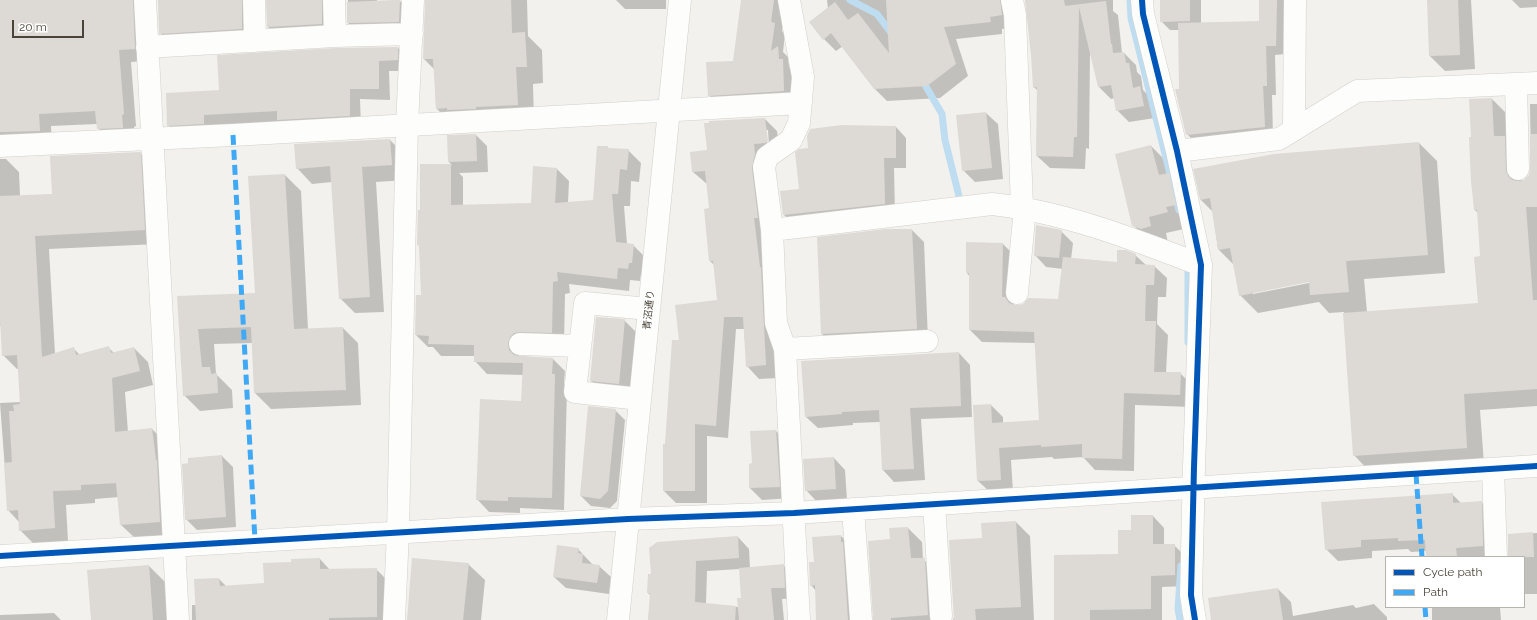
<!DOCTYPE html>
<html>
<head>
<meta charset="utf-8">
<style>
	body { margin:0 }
	#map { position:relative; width:1537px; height:620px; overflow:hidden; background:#f3f1ed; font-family:Raleway,sans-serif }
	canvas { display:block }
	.legend { position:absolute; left:1385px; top:556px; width:140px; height:52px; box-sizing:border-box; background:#fff; border:1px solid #b7b4af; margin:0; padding:5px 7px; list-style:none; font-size:12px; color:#4a4338 }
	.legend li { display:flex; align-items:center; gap:8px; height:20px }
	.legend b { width:20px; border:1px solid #b7b4af }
	.scale { position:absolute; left:12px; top:20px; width:72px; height:18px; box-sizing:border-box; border:2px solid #4a4338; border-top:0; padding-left:5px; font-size:12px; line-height:14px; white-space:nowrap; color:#4a4338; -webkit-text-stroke:3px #fff; paint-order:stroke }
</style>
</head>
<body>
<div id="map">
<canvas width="1537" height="620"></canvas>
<ul class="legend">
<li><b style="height:5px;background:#0057b8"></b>Cycle path</li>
<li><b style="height:5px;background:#3fa9f5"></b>Path</li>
</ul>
<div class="scale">20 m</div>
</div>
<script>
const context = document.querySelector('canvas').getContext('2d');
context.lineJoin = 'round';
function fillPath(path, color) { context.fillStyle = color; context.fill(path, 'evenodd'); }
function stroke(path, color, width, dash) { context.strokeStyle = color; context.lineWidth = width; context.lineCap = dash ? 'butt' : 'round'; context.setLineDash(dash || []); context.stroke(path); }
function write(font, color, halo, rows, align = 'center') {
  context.font = font + ' Raleway,"Noto Sans JP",sans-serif'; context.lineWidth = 3; context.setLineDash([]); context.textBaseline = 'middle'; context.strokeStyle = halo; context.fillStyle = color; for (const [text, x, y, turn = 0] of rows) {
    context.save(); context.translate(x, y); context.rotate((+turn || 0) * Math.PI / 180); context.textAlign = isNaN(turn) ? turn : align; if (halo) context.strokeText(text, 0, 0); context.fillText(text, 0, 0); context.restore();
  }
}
fillPath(new Path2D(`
	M0 0H142L147 61 131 62 136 126 134 127 135 140 110 141 98 128 97 124 51 126 52 143 1 153 0 157Z
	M159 0H254L251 37 169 42 160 33Z
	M268 0H334L331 33 277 36 268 27Z
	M348 0H377V2L400 1 409 10 408 30 357 32 348 23Z
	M426 0H527L528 36 542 50 543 83 533 84 534 121 453 125 436 108 435 70 424 59Z
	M616 0H666V9H625Z
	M742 0H785L782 31 785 34 783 52 788 57 789 67 793 71 794 102 720 106 709 95 734 62Z
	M827 0H1021L1014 27 1002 29V34L956 39 968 76 940 98 887 101 875 89 843 46 836 51 824 39 828 9Z
	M1026 0H1113V11L1118 15 1122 53H1124L1136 65 1137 72 1141 76 1143 90 1152 99 1155 118 1129 122 1117 110 1115 98 1111 99 1099 87 1090 52 1089 149 1086 148 1085 169 1050 168 1037 156 1038 91 1034 87 1032 55Z
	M1161 0H1201V23L1260 22V0H1289L1285 54 1275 55 1276 95H1272L1273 136 1196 143 1187 134 1180 90 1179 30H1170L1161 21Z
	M1428 0H1471L1475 69 1445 71 1430 56Z
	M1512 0H1537V7L1520 8Z
	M398 48 409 59 408 71H389L390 100 360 99 361 126 179 136 168 125 220 91Z
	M1492 99 1508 115 1521 153 1522 181 1525 180 1530 176 1531 169 1530 104H1537V406L1480 410 1484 464 1370 472 1354 455 1344 312 1329 313 1319 302 1258 313 1240 295 1234 265 1218 249 1213 212 1201 200 1195 169 1419 143 1437 161 1445 273 1364 279 1367 312 1479 304 1481 257 1478 213 1475 210ZM1314 280V282L1253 294V292Z
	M986 113 998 124 1003 179 975 182 963 170Z
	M765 119 777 131 780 154 766 156 778 378 759 379 747 366 744 329H736L728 438 707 436V503H676L664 491 665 445 680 341 718 300 714 265 710 261V209L707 184 693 172 691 153 708 151ZM766 130H768L769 146H767Z
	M896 127 906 138V168H894L895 214 794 225 784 215 801 190Z
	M476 135 487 146 488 172 459 173 463 177V206L532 204 557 169 569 181 568 203 594 201 607 147 610 149 628 150 641 163 639 182 631 181 630 206H624L627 244 633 245 645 257 644 275 641 274 640 281 630 280 629 291 569 284 570 293 565 294 564 344 522 349 519 356 553 359 565 371 564 384 567 387 564 510 520 508V513L489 512 477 499 522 402 523 375 487 374 475 361V356H441L433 347H428L416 335 422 296 421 165H452L449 162Z
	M390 140 405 155 407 180 376 182 384 312 355 313 340 298 332 182 312 184 297 168Z
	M1151 146 1168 163 1171 177 1185 191 1184 229 1166 233 1168 243 1150 242 1133 225Z
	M140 153 154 167 158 244 49 249 55 354 73 348 80 355 108 347 114 353 134 348 148 362 153 385 125 392 128 432 152 429 166 443 174 535 135 538 121 525 119 497 95 499V503L66 505 68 541 34 544 20 530 19 522 8 510 0 403 21 402 19 369H17L3 355 1 326H0V159H6L19 172 20 196 53 195Z
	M285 175 301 191 308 329 343 328 358 343 361 405 271 409 255 393 253 343 214 344 216 374 232 390 233 408 200 411 184 395 178 297 256 294Z
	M912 230 924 242 928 340 833 346 822 334 818 238Z
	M1061 231 1073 243 1071 259 1118 263 1135 255 1146 265 1154 266 1167 278 1166 297H1158L1157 324 1168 335 1166 373H1180L1193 386 1192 407 1135 405 1134 471 1095 470 1083 457 1054 459 1052 457 1011 460 1013 492 991 493 978 481 974 406 991 405 1003 417V423L1040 421 1036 343 982 342 970 330V277L967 273 1003 244 1015 256 1014 306 1059 300 1063 269 1046 267 1035 255Z
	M624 320 636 332 630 395 603 392 591 381Z
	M959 353 970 365 972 417 921 419 925 480 894 482 883 470 880 422 853 423V425L818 428 806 417Z
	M615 410 625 420 617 501 610 508 591 506 581 496Z
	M776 431 787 442 791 498 762 500 750 488 753 464Z
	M222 456 233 467 236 527 197 530 186 519Z
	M834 458 845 470 847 500 817 502 806 490Z
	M1452 494 1461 503 1481 502 1493 513 1494 557H1427V551L1411 552 1408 549 1372 551V558L1338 561 1326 549Z
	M1132 516H1153L1164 528V545H1174L1186 557V586L1162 587V620H1055L1119 556 1132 531Z
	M1016 522 1030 536 1034 620H953L983 539Z
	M908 528 922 542 923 559 938 573 941 620H874L891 540Z
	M1537 533V594H1524V557H1509V535Z
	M841 536 855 550 861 620H817L816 591 811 585 815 563Z
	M738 537 749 549 750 568 783 565 794 576 796 598 782 599 784 620H648L651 596 648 593 649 575ZM740 569 743 599 739 607 706 604 707 571Z
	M578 549 593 565 599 566 611 577 609 594 566 588 554 577Z
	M320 559 330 570 376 569 389 582 390 620H192V605H196L219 579 227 587 265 584 292 563Z
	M468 564 485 580 481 620H407Z
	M149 566 176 593 178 620H92Z
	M1278 589 1291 602 1293 616 1353 605 1356 608 1374 604 1387 617V620H1214Z
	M1432 607H1500L1501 620H1432Z
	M54 613 61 620H0V615Z`), '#0003');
stroke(new Path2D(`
	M850 0 877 14 892 34
	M1130 0 1131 18 1179 210
	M921 78 942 114 945 140 959 196
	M1188 342V270
	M1180 620 1178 609 1181 566`), '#beddf0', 7);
fillPath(new Path2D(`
	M0 0H133L135 49 119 50 124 114 122 115 123 128 97 129 95 111 39 114 40 131 0 132Z
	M158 0H242V29L159 34Z
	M266 0H322V24L267 27Z
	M395 0H400L399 22 347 23V2Z
	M425 0H511L512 33 525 32 527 67H516L518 105 476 107V109L447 110V108L436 109 433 59H423Z
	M741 0H774L771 22 775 23 771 51 778 46 779 59H783L784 91 708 96 706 62 733 61Z
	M886 0H1000L1002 15 990 17 991 22 944 27 956 64 927 86 874 89 831 33 823 40 809 22 835 2 848 20 858 13 889 53Z
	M1025 0H1064L1065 6 1106 1 1111 44H1112L1113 53 1124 52 1126 63H1129L1133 88 1140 86 1144 106 1116 111 1111 85 1098 87 1079 7 1077 137H1074L1073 157 1036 156 1037 87 1033 88 1031 55Z
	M1160 0H1190V21L1160 22Z
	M1259 0H1277L1276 46H1266L1267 86H1263L1265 127 1186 135 1175 89H1179L1178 23 1259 21Z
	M1427 0H1458L1460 55 1429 56Z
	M398 47V60L379 61V89H350V116L277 120V111L204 115V124L167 126 166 93 219 90 217 55 336 48Z
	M1492 98 1494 136H1505L1506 170 1508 176 1512 180 1519 181 1524 180 1529 175 1530 169V134H1537V207H1526L1533 300H1537V389L1464 394 1467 448 1353 456 1343 313 1478 303 1474 257 1480 256 1477 210H1474L1471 181 1469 137H1471L1469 99Z
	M986 112 992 168 962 171 956 115Z
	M765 118 768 141 765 143 754 144 755 154 752 168 758 218H754L760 267H761L766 365 746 367 743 317H724L716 426 695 424V491H663V444H665L672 340H679L675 305 717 300 713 261H709L704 209 709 208 705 171 692 172 690 152 707 150 704 123H709V121Z
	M842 125 896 126V158H884L885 204 783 215 780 191 799 189 795 152 799 149 808 148 807 136 810 129Z
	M476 134 477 161 448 162 447 135Z
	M390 139 392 165 362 167 370 297 339 299 330 166 296 169 294 144Z
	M1419 142 1428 255 1346 261 1349 292 1310 295 1309 282 1239 296 1230 248 1218 250 1210 198 1200 200 1193 169 1274 154Z
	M1151 145 1159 175 1169 173 1176 205 1166 207 1168 212 1149 217 1151 226 1141 229 1132 226 1115 154Z
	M597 146H608V148L629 149 627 170 620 169 618 194H612L616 242 634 244 632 263H629L628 269 618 268 617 279 557 272 558 281 553 282 552 333 520 332 514 333 510 337 508 343 509 350 514 355 520 356 553 358 552 374H555L552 498 508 497V501L476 500 480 399 521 401 523 363 474 362V345L428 344 429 336 415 335 416 295H421L419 246 417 245 418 210H420V164H451V205L531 203 533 166 557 168 555 203 593 200Z
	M141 152 145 230 35 236 42 357 74 347 76 355 109 346 111 353 134 347 140 371 112 378 115 432 152 428 156 460H157L160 522 120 525 116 483 81 485V490L53 491 55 528 19 531 18 510 7 511 4 463 12 462 9 411H14L13 405 20 404 17 355 2 356 0 320V196L52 194 50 156Z
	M285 174 294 329 343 327 346 390 254 393 251 327 198 329 202 367H210L211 374 217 373 218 393 183 396 177 296 255 293 248 176Z
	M1036 225 1062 230 1059 258 1034 256Z
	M886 229H912L917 329 821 334 817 237Z
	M966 242 1003 243 1002 297H1005L1009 303 1015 305 1023 304 1028 298 1058 299 1063 257 1117 262V250H1126L1136 254 1135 264 1155 265 1154 285H1146L1145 321H1156L1154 372H1181L1180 395 1124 393 1122 459 1082 458V444L1041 447V445L999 448 1001 480 977 481 973 405 991 404 992 423 1039 420 1034 332 969 330V273H966Z
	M596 317 625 319 619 384 590 381Z
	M959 352 961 406 910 408 914 469 882 470 879 410 842 412V414L805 417 801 361Z
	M588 406 616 409 608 491 600 499 580 496Z
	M776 430 780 487 749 488V464L752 463 750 431Z
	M222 455 226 517 185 520 182 464 188 463V458Z
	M834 457 836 489 805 491 803 459Z
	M1453 493V503L1482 501 1483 546 1456 548 1457 557H1426L1425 540 1398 541V538L1361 540V547L1325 550 1321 502Z
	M1131 515H1153V544H1175V575L1151 576V609L1090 610V620H1054V555L1118 554V530H1131Z
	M1016 521 1021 607 975 609 976 620H954L949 540 982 538 981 523Z
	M908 527 911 558H925L928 615 891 618V620H873L868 541 890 539 889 528Z
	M1533 532 1534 557H1508V534Z
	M841 535V542H843L848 620H816L815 585 810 586 809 562H814L812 537Z
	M738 536 739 558 696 561 695 602 736 606 735 620H648L650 593H647L648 574H651L649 548 657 542Z
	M557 545 579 548 578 553 583 554 582 563 600 565 597 583 553 577Z
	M320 558V569L377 568V617L329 618V620H196L194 579 219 578 220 586 264 583 263 563 291 562V559Z
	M412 558 469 563 463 620H407Z
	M784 564 785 588H771L774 620H739L737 598H741L739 568Z
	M149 565 153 620H91L87 570Z
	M1278 588 1283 620H1211L1208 598Z`), '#dddad5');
const minor = new Path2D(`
	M145 0 178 620
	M254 0 255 41
	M334 0 335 36
	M1012 0 1015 15 1022 207
	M1142 0 1143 14 1177 151 1201 265 1194 467 1191 595 1195 620
	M147 47 335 36 412 34
	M1516 84 1518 169
	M1294 130 1295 0
	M0 146 233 135 801 103
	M1177 151 1279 139 1357 91 1537 83
	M772 230 764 167 767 157 791 140 799 123 803 77 789 0
	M1017 293 1025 208
	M520 344 580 346
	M785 349 927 341
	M640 399 575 392 585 303 649 309
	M1493 469 1496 557
	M934 504 941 616
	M853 509 861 620
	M0 556 628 519 794 513 1537 466
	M394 620 398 532 407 124 413 0
	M618 620 680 0
	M799 620 785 349 776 323 772 230 992 204C1065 212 1133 239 1201 265`);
stroke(minor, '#d1cfcb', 23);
stroke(minor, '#fdfdfc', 22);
stroke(new Path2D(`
	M233 135 255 541
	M1416 474 1422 557
	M1425 607 1426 620`), '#3fa9f5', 5, [10, 5]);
stroke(new Path2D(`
	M1142 0 1143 14 1177 151 1201 265 1194 467 1191 595 1195 620
	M0 556 628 519 794 513 1537 466`), '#0057b8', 6);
write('10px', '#4a4338', '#fff', [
	["青沼通り",649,310,-84]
]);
</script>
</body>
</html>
